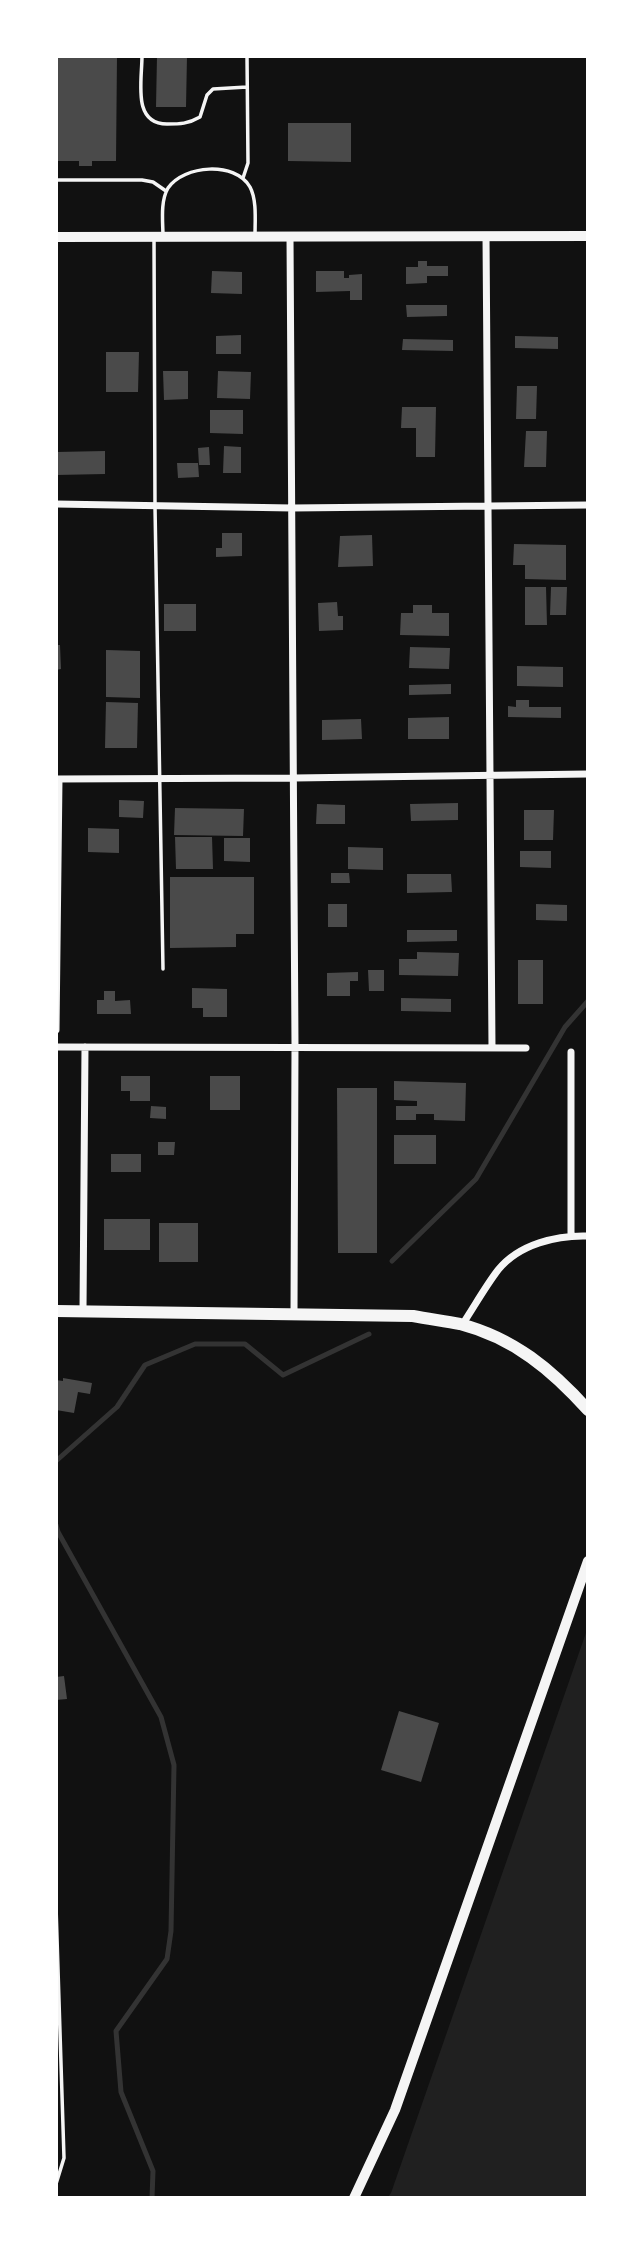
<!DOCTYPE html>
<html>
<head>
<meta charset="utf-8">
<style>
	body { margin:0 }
	#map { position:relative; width:644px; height:2254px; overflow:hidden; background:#111; font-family:Signika,sans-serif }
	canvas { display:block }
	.frame { position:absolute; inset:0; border:58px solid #fff; pointer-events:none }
</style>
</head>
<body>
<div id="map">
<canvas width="644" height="2254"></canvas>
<div class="frame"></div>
</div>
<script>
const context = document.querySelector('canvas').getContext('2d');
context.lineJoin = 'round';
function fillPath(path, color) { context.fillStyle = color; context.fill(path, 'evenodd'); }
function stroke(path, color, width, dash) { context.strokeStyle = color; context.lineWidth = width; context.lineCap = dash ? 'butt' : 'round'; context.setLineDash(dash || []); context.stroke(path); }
fillPath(new Path2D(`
	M588 1627V2198H387L391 2193Z`), '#202020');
stroke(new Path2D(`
	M392 1261 476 1179 565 1027 588 1001
	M56 1461 117 1407 145 1365 195 1344H245L283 1375 369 1334
	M56 1525 58 1532 161 1717 174 1765 171 1931 167 1959 116 2031 121 2092 153 2171 152 2198`), '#333', 5);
fillPath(new Path2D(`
	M56 56H117L116 161H92V166H79V161H56Z
	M157 56H187L186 107H156Z
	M288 123H351V162L288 161Z
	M418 261H427V266H448V276H427V283L406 284V267H418Z
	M212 271 242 272V294L211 293Z
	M316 271H344V278H349V275L362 274V300H350V291L316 292Z
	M406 305H447V316L407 317Z
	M241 335V354H216V336Z
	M515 336 558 337V349L515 348Z
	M403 339 453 340V351L402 350Z
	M106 352H139L138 392H106Z
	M163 371H188V399L164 400Z
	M218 371 251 372 250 399 217 398Z
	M517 386H537L536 419H516Z
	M402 407H436L435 457H416V428H401Z
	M210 410H243V434L210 433Z
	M526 431H547L546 467H524Z
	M224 446 241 447V473H223Z
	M209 447 210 465H199L198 448Z
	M105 451V474L56 475V452Z
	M177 463H198L199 477 178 478Z
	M222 533H242V556L216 557V548H222Z
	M372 535 373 566 338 567 340 536Z
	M514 544 566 545V580L525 579V565H513Z
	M525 587H546L547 625H525Z
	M551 587H567L566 615H550Z
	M337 602 338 616H343V630L319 631 318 603Z
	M164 604H196V631H164Z
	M413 605H432V613H449V636L400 635 401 613H413Z
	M56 645H60L61 669 56 670Z
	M410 647 450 648 449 669 409 668Z
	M106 650 140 651V698L106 697Z
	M517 666 563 667V687L517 686Z
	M451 684V694L409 695V685Z
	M516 700H529V707H561V718L508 717V706L516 707Z
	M106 702 138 703 137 748H105Z
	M449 717V739H408V718Z
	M361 719 362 739 322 740V720Z
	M119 800 144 801 143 818 119 817Z
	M458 803V820L411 821 410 804Z
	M317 804 345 805V824H316Z
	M175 808 244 809 243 836 174 835Z
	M524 810H554L553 840H524Z
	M88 828 119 829V853L88 852Z
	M175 837H212L213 869H176Z
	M224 838H250V862L224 861Z
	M348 847 383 848V870L348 869Z
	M520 851H551V868L520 867Z
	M331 873H349L350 883H331Z
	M407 874H451L452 892 407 893Z
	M170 877H254V934H236V947L170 948Z
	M328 904H347V927H328Z
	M536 904 567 905V921L536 920Z
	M407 930H457V941L407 942Z
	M417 952 459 953 458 976 399 975V959H417Z
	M518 960H543V1004H518Z
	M368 970H384V991H369Z
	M358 972V981H350V996H327V973Z
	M192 988 227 989V1017H203V1008H192Z
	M104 991H115V1001L130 1000 131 1014H97V1000H104Z
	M401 998 451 999V1012L401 1011Z
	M121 1076H150V1101H130V1091H121Z
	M210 1076H240V1110H210Z
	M394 1081 466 1083 465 1121 434 1120V1114H416V1120H396V1106H417V1101L394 1100Z
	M337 1088H377V1253H338Z
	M151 1106 166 1107V1119L150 1118Z
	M394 1135H436V1164H394Z
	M158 1142H175L174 1155H158Z
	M111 1154H141V1172H111Z
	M104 1219H150V1250H104Z
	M159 1223H198V1262H159Z
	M63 1378 92 1383 90 1394 78 1392 74 1413 56 1410V1380L63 1381Z
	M64 1676 67 1699 56 1700V1677Z
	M399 1711 439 1723 421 1782 381 1770Z`), '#4a4a4a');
stroke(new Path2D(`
	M142 56C142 81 132 124 167 124 180 124 188 124 200 117L207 95 213 89 247 87
	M243 178 248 163 247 56
	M56 180H142L153 182 166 191
	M163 237C163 222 160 202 168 188 184 165 235 161 250 187 257 200 255 221 255 235
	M154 239 155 507 163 969
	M56 1906 64 2158 56 2184`), '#f5f5f5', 3.5);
stroke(new Path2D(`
	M486 236 492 1048
	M290 237 295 1046 294 1313
	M56 504 292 508 588 505
	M56 779 294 778 588 774
	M56 1030 59 779
	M56 1047 526 1048
	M571 1236V1052
	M83 1310 85 1047
	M462 1325C474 1307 485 1287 498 1270 519 1244 557 1235 588 1236`), '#f5f5f5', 7);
stroke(new Path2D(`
	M56 237 588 236
	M354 2198 395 2110 588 1561`), '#f5f5f5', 10);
stroke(new Path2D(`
	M56 1311 413 1316C428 1319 445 1321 460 1324 514 1338 552 1370 588 1410`), '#f5f5f5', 12);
</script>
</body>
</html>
